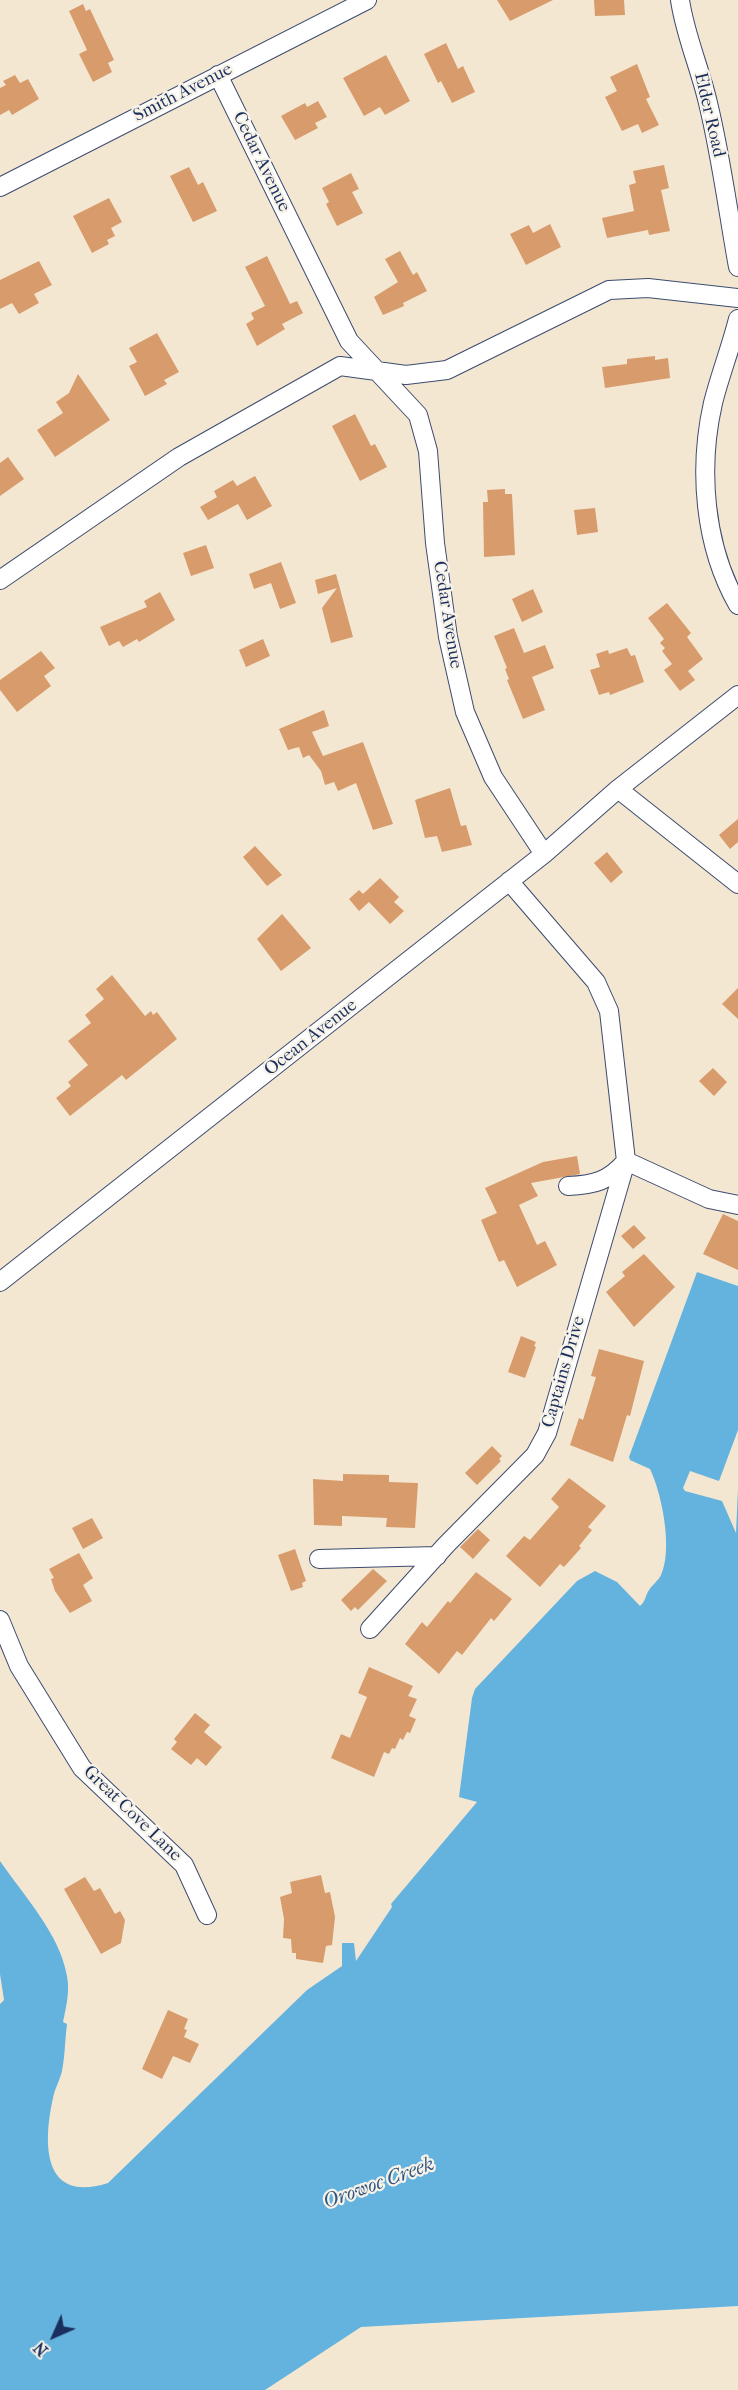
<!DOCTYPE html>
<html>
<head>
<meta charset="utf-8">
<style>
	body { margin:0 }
	#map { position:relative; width:738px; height:2390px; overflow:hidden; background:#f4e7d2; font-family:"IM FELL French Canon",serif }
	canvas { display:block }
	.north { position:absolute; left:24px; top:2306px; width:60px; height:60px; -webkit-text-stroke:4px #f7f3e8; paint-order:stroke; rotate:225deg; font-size:16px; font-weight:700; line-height:24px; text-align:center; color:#1b2f5e }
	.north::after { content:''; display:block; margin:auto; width:21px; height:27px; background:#1b2f5e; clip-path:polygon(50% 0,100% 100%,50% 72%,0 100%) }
</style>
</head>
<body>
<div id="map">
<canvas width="738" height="2390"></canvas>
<div class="north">N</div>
</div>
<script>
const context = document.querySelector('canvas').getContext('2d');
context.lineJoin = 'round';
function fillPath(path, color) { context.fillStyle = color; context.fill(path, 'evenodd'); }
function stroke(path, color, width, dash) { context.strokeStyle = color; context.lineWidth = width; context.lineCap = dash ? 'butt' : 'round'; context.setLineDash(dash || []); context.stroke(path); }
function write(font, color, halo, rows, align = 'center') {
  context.font = font + ' "IM FELL French Canon",serif'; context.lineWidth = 4.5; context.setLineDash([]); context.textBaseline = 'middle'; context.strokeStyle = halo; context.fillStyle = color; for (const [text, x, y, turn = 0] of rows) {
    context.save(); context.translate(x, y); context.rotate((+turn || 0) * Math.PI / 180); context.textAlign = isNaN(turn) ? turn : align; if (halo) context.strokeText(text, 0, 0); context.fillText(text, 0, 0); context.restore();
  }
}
fillPath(new Path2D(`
	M697 1272 738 1286V1430L719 1481 690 1471 683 1488 685 1491 722 1501 736 1533 738 1489V2306L361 2327 265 2390H0V2004L4 2000 0 1974V1861C24 1896 60 1934 67 1976 70 1992 66 2007 63 2022L67 2024C65 2039 65 2056 62 2071 60 2080 55 2088 53 2098 43 2143 42 2204 108 2183L307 1990 342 1966V1943H354L356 1961 392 1907 391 1904 477 1802 459 1797 472 1698 475 1689 577 1581 595 1571 617 1582 640 1606C646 1601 645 1596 649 1590 652 1585 658 1581 661 1575 673 1549 662 1494 650 1469L630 1460 629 1457Z`), '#64b2de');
fillPath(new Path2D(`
	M497 0H553L510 21Z
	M594 0H624L625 15 595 16Z
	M83 4 86 11 90 9 114 60 108 63 112 72 93 82 79 54 87 50 69 11Z
	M446 43 458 69 463 66 475 92 452 103 441 81 438 83 424 54Z
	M386 55 410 101 385 115 380 107 364 116 343 78Z
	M637 64 650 97 646 99 659 125 642 133 638 124 622 131 605 97 617 91 610 77Z
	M15 75 20 83 28 79 39 99 12 115 9 110 0 115V88L6 85 3 81Z
	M318 101 327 117 315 123 318 128 295 140 281 116 305 103 307 107Z
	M664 165 669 188 661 190 670 231 649 235 648 230 607 238 602 218 634 211 629 185 636 183 633 171Z
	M189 167 198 185 203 182 217 211 193 222 170 176Z
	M351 173 359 189 352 192 363 213 337 226 326 204 329 202 322 188Z
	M109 198 122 222 111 228 115 236 107 240 109 244 92 253 73 216Z
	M550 224 561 247 526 265 510 234 529 225 533 233Z
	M400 251 413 275 417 272 427 291 403 303 404 306 383 315 374 297 398 282 385 259Z
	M267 256 290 304 297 301 303 313 282 324 285 329 257 346 246 324 254 319 251 313 265 306 245 267Z
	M39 261 52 285 34 294 39 303 19 314 12 303 0 309V280Z
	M157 333 179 372 164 380 167 384 145 396 129 366 137 362 129 348Z
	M655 356V360L668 358 670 378 605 388 602 367 627 364V359Z
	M78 374 110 420 55 457 37 430 63 413 56 402 69 393Z
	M355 414 371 446 375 444 387 467 360 481 332 426Z
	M8 457 24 479 0 496V463Z
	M255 476 272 506 247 520 238 504 208 520 200 507 217 497 214 491 233 480 237 486Z
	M505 489V494H512L515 555 484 557 483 502H488L487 490Z
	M595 508 598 532 577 535 574 510Z
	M206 545 214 568 191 576 183 553Z
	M281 562 296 603 280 609 271 583 254 589 249 574Z
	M336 574 353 637 331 643 322 608 337 588 318 594 315 580Z
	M533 589 543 612 522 622 512 599Z
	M160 592 175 620 139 642 137 639 123 647 119 641 109 646 100 627 147 607 144 601Z
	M667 603 691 633 687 637 703 659 688 671 695 680 680 691 664 670 672 664 662 651 665 648 660 643 664 639 648 618Z
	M514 628 524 653 545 645 554 668 532 677 545 710 523 719 507 680 509 679 505 669 507 668 494 636Z
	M263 639 270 656 246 667 239 650Z
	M627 648 631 656 635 655 644 682 610 695 609 692 599 695 590 670 600 667 596 654 608 650 609 654Z
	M41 651 55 668 44 676 51 686 17 712 0 690V680Z
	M324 710 329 726 312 732 323 756 363 742 393 824 373 830 356 783 338 791 334 782 325 785 321 771 309 755 303 758 299 747 288 750 279 729Z
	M450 788 461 826 466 825 472 845 442 852 437 836 425 838 415 800Z
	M738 819V842L730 849 719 835Z
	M255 846 282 875 267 886 243 857Z
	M607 852 623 872 611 883 594 863Z
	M380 878 399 897 394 902 404 911 390 924 369 902 359 911 349 899 359 890 363 894Z
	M282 914 311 948 281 971 257 939Z
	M112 975 145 1016 151 1011 153 1015 157 1012 177 1039 126 1080 122 1075 70 1116 56 1098 71 1086 68 1082 88 1065 68 1041 91 1023 85 1015 104 999 96 989Z
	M738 988V1019L722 1004Z
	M713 1068 727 1082 714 1096 699 1081Z
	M577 1156 580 1174 531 1183 538 1196 519 1205 537 1245 545 1241 557 1265 517 1287 504 1260 499 1262 481 1220 497 1213 485 1188 543 1162Z
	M723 1214 738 1221V1270L703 1254Z
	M634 1225 646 1238 633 1249 621 1236Z
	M644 1254 675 1287 634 1327 606 1292 625 1276 622 1272Z
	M521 1336 536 1342 534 1346 536 1347 525 1378 508 1372Z
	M599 1349 644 1361 630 1416 627 1415 613 1462 570 1445 579 1418 583 1420 596 1377 591 1376Z
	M492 1446 502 1456 499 1459 501 1461 477 1485 465 1473Z
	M343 1474 389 1475V1482L418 1483 415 1528 386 1527 387 1518 342 1516V1526L314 1525 313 1479 343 1481Z
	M569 1478 606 1506 588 1527 592 1530 579 1546 581 1548 564 1567 560 1564 540 1587 506 1556 524 1536 530 1540 559 1507 551 1499Z
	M92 1518 103 1538 83 1549 72 1528Z
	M478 1529 490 1540 473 1559 460 1547Z
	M295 1549 306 1581 302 1583 303 1587 291 1591 278 1555Z
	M79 1553 93 1578 83 1585 92 1601 70 1613 55 1591 51 1579 54 1578 49 1569Z
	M373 1569 387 1581 358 1610 355 1607 351 1611 341 1600Z
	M476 1572 512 1599 494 1621 491 1618 462 1655 457 1651 439 1674 405 1644 422 1622 427 1627 448 1601 450 1603Z
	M369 1667 413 1686 408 1696 417 1699 409 1716 416 1719 410 1733 407 1732 403 1740 400 1738 395 1749 392 1748 389 1754 384 1752 374 1777 331 1758 341 1734 350 1738 367 1697 358 1693Z
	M195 1713 210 1725 204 1732 222 1747 206 1766 197 1758 191 1765 171 1749 177 1742 174 1739Z
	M321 1875 325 1893 330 1892 335 1917 332 1945 326 1946 323 1963 296 1959V1953H292L291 1939 283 1938 284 1919 280 1897 292 1893 290 1882Z
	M85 1877 94 1891 100 1888 115 1914 120 1911 125 1920 121 1943 101 1954 64 1889Z
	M168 2010 188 2019 184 2029 187 2030 184 2037 199 2044 190 2063 173 2056 162 2079 142 2069Z`), '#d79b6c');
const street = new Path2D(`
	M680 0C685 35 700 68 708 103 721 156 728 212 738 267
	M218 75 349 341 418 415 428 451 435 543 448 637 465 712 493 777 544 854
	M0 187 367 0
	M738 319C731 347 720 375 713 403 698 469 704 546 738 605
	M0 580 179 457 340 366 406 375 447 370 609 290 648 288 738 298
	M618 789 738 884
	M568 1186C594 1185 609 1181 626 1161L709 1199 738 1205
	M0 1282 544 854 618 789 738 695
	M319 1559 437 1556
	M0 1620 19 1666 82 1768 184 1865 207 1915
	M370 1629 446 1545 535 1455 547 1433 626 1161 609 1011 596 982 509 881`);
stroke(street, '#3c4b6f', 20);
stroke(street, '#fff', 18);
write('18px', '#1b2f5e', '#f7f3e8', [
	["Smith Avenue",183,93,-27],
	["Elder Road",709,115,77],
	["Cedar Avenue",261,162,64],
	["Cedar Avenue",447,615,81],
	["Ocean Avenue",311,1038,-38],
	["Captains Drive",564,1372,-74],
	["Great Cove Lane",132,1814,44]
]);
write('italic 20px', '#315684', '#f7f3e8', [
	["Orowoc Creek",379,2184,-20]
]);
</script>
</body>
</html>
